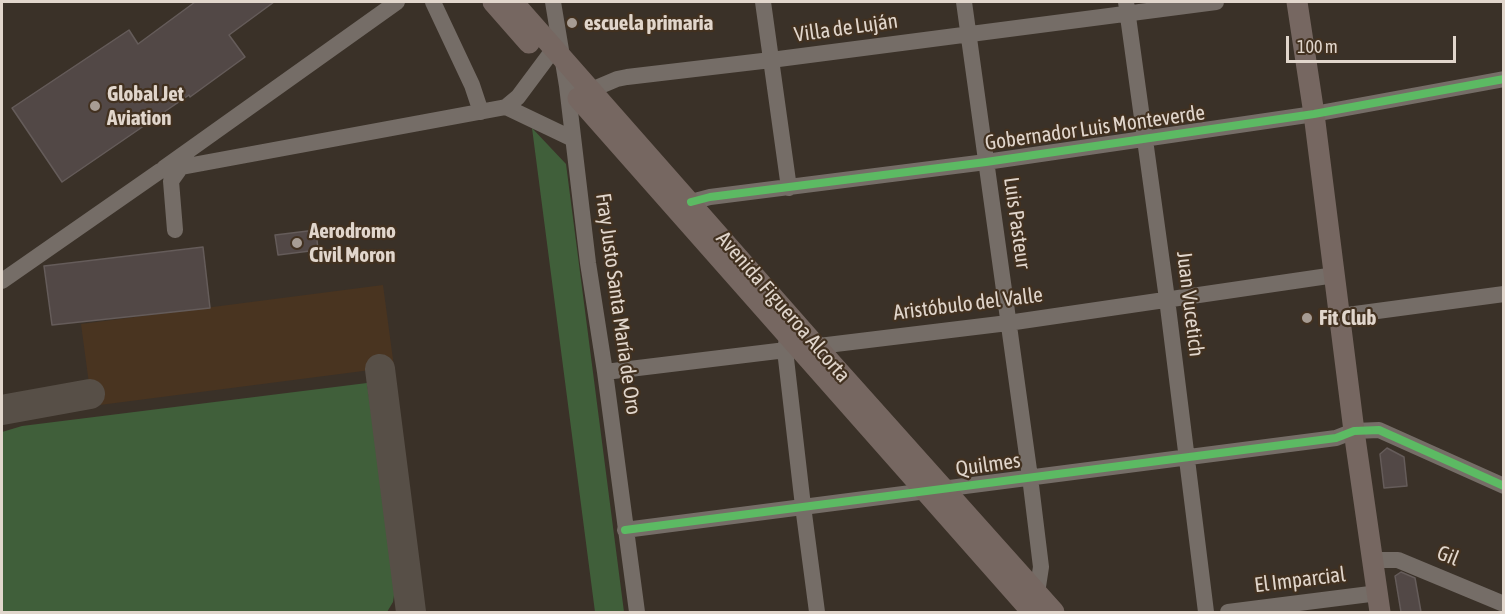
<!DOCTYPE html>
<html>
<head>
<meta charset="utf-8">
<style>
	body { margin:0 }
	#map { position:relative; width:1505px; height:614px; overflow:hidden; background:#3a3128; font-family:"Asap Condensed",sans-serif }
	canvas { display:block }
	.frame { position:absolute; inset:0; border:3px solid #e1d6cc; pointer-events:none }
	.scale { position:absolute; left:1286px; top:36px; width:170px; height:27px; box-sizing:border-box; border:3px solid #e1d6cc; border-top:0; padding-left:8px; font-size:18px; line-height:21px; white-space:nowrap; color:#e1d6cc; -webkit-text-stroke:4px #423120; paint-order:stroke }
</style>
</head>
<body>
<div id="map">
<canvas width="1505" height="614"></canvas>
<div class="frame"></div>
<div class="scale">100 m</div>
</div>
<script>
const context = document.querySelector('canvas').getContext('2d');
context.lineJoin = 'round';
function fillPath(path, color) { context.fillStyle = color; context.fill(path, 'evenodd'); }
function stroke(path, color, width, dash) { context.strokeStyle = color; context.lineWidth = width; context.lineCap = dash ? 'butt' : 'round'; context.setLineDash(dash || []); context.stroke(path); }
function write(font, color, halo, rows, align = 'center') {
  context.font = font + ' "Asap Condensed",sans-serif'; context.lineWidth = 4.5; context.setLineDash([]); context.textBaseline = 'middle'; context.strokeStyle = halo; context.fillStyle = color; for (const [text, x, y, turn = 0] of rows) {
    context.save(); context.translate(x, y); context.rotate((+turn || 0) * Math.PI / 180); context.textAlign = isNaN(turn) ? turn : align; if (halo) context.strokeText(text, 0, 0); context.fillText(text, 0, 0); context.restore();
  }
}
fillPath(new Path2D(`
	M383 285 394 367 92 406 81 324Z`), '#493420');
fillPath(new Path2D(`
	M532 128 566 164 624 612H595Z
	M367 383 396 582 393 602 387 612H2V432L22 426Z`), '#405f3a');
stroke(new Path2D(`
	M380 369 411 612
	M2 410 90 394`), '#574f47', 30);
const building = new Path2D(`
	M195 2H274L229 35 245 57 190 97 189 95 62 182 12 108 129 30 138 44Z
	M316 230 318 250 278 255 275 235Z
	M203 247 210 308 52 325 44 266Z
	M1387 448 1404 457 1407 486 1384 488 1380 454Z
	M1401 572 1415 578 1421 612H1401L1395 576Z`);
fillPath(building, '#524846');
stroke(building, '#655c5a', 1.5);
stroke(new Path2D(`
	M433 2 472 85 481 112
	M553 2 567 86 588 263 605 372 637 612
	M763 2 789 188
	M964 2 1030 477 1041 567 1037 593
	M1126 2 1167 299 1206 612
	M591 90 617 79 627 77 771 60 1216 2
	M506 107 573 139
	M164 168 397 2
	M691 202 710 197 986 162 1314 114 1504 79
	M175 230 171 181 181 167
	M2 281 160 171 506 107 518 97 553 50
	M1340 316 1504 294
	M787 339 785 350 803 506 817 612
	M605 372 1008 323 1335 275
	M625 530 1336 438 1354 431 1379 430 1504 486
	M1373 560H1398L1504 604
	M1228 612 1378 593`), '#756d67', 16);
stroke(new Path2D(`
	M493 2 529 43
	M513 2 816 346 1054 612
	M1297 2 1314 114 1354 431 1380 612
	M578 98 1032 612`), '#766761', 21);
stroke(new Path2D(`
	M691 202 710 197 986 162 1314 114 1504 79
	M625 530 1336 438 1354 431 1379 430 1504 486`), '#5cba63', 8);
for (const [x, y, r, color] of [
	[572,23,6,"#a79c93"],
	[95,106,6,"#a79c93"],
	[297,243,6,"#a79c93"],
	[1307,318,6,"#a79c93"]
]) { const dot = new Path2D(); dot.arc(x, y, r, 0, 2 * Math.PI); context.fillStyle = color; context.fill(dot); stroke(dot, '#423120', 2); }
write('bold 21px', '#e1d6cc', '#423120', [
	["escuela primaria",584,23],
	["Global Jet",107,94],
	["Aviation",107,118],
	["Aerodromo",309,231],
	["Civil Moron",309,255],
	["Fit Club",1319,318]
], 'left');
write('21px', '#e1d6cc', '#423120', [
	["Villa de Luján",846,28,-8],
	["Gobernador Luis Monteverde",1095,128,-8],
	["Luis Pasteur",1017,223,82],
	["Fray Justo Santa María de Oro",618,304,82],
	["Aristóbulo del Valle",968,304,-7],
	["Juan Vucetich",1190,304,83],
	["Avenida Figueroa Alcorta",783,307,49],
	["Quilmes",988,465,-8],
	["Gil",1448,556,22],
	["El Imparcial",1300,580,-7]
]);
</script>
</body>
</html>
